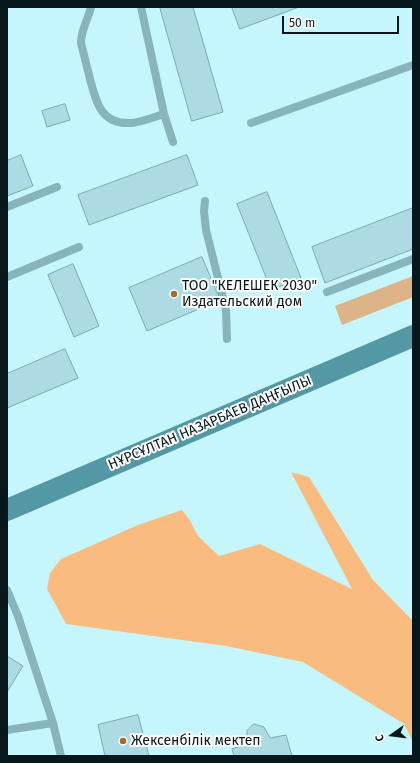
<!DOCTYPE html>
<html>
<head>
<meta charset="utf-8">
<style>
	body { margin:0 }
	#map { position:relative; width:420px; height:763px; overflow:hidden; background:#c5f5fd; font-family:"Fira Sans",sans-serif }
	canvas { display:block }
	.frame { position:absolute; inset:0; border:8px solid #06181b; pointer-events:none }
	.north { position:absolute; left:372px; top:715px; width:40px; height:40px; -webkit-text-stroke:3px #fff; paint-order:stroke; rotate:256deg; font-size:11px; font-weight:700; line-height:16px; text-align:center; color:#06181b }
	.north::after { content:''; display:block; margin:auto; width:14px; height:18px; background:#06181b; clip-path:polygon(50% 0,100% 100%,50% 72%,0 100%) }
	.scale { position:absolute; left:282px; top:16px; width:117px; height:18px; box-sizing:border-box; border:2px solid #06181b; border-top:0; padding-left:5px; font-size:12px; line-height:14px; white-space:nowrap; color:#06181b; -webkit-text-stroke:3px #fff; paint-order:stroke }
</style>
</head>
<body>
<div id="map">
<canvas width="420" height="763"></canvas>
<div class="frame"></div>
<div class="north">С</div>
<div class="scale">50 m</div>
</div>
<script>
const context = document.querySelector('canvas').getContext('2d');
context.lineJoin = 'round';
function fillPath(path, color) { context.fillStyle = color; context.fill(path, 'evenodd'); }
function stroke(path, color, width, dash) { context.strokeStyle = color; context.lineWidth = width; context.lineCap = dash ? 'butt' : 'round'; context.setLineDash(dash || []); context.stroke(path); }
function write(font, color, halo, rows, align = 'center') {
  context.font = font + ' "Fira Sans",sans-serif'; context.lineWidth = 4; context.setLineDash([]); context.textBaseline = 'middle'; context.strokeStyle = halo; context.fillStyle = color; for (const [text, x, y, turn = 0] of rows) {
    context.save(); context.translate(x, y); context.rotate((+turn || 0) * Math.PI / 180); context.textAlign = isNaN(turn) ? turn : align; if (halo) context.strokeText(text, 0, 0); context.fillText(text, 0, 0); context.restore();
  }
}
fillPath(new Path2D(`
	M413 276V297L342 325 335 306Z`), '#ddb388');
fillPath(new Path2D(`
	M291 472 309 477 373 580 413 621V742L404 724 303 662 226 646 66 624 47 589 50 573 61 559 138 525 182 510 189 519 198 536 219 556 260 544 352 589Z`), '#fabc7e');
const building = new Path2D(`
	M160 7H193L223 112 192 121Z
	M232 7H299L240 29Z
	M65 104 70 120 47 127 42 111Z
	M21 155 33 186 7 196V161Z
	M187 155 198 185 89 225 78 195Z
	M267 192 301 278 271 290 237 204Z
	M413 208V249L325 283 312 247Z
	M202 257 220 300 147 331 129 288Z
	M73 264 99 326 74 337 48 275Z
	M65 349 78 378 7 408V374Z
	M7 656 23 666 7 692Z
	M138 715 149 756H105L98 725Z
	M254 724 264 727 270 738 286 735 292 756H234L232 749 247 744V731Z`);
fillPath(building, '#addbe4');
stroke(building, '#7ba8b1', 1);
stroke(new Path2D(`
	M91 7C88 20 81 29 81 43 84 55 87 67 90 79 96 102 101 125 131 123 142 122 154 117 164 114
	M141 7 164 114 173 142
	M251 123 413 65
	M205 201 204 211 206 230 226 310 227 339
	M7 207 57 187
	M7 277 79 247
	M327 292 413 259
	M7 590 18 616 53 723 7 730
	M53 723 61 756`), '#88b4bc', 8);
stroke(new Path2D(`
	M7 510 413 336`), '#5398a4', 22);
for (const [x, y, r, color] of [
	[174,294,4,"#a56c2a"],
	[123,741,4,"#a56c2a"]
]) { const dot = new Path2D(); dot.arc(x, y, r, 0, 2 * Math.PI); context.fillStyle = color; context.fill(dot); stroke(dot, '#fff', 1.5); }
write('14px', '#06181b', '#fff', [
	["ТОО \"КЕЛЕШЕК 2030\"",182,286],
	["Издательский дом",182,302],
	["Жексенбілік мектеп",131,741]
], 'left');
write('14px', '#06181b', '#fff', [
	["НҰРСҰЛТАН НАЗАРБАЕВ ДАҢҒЫЛЫ",210,423,-23]
]);
</script>
</body>
</html>
